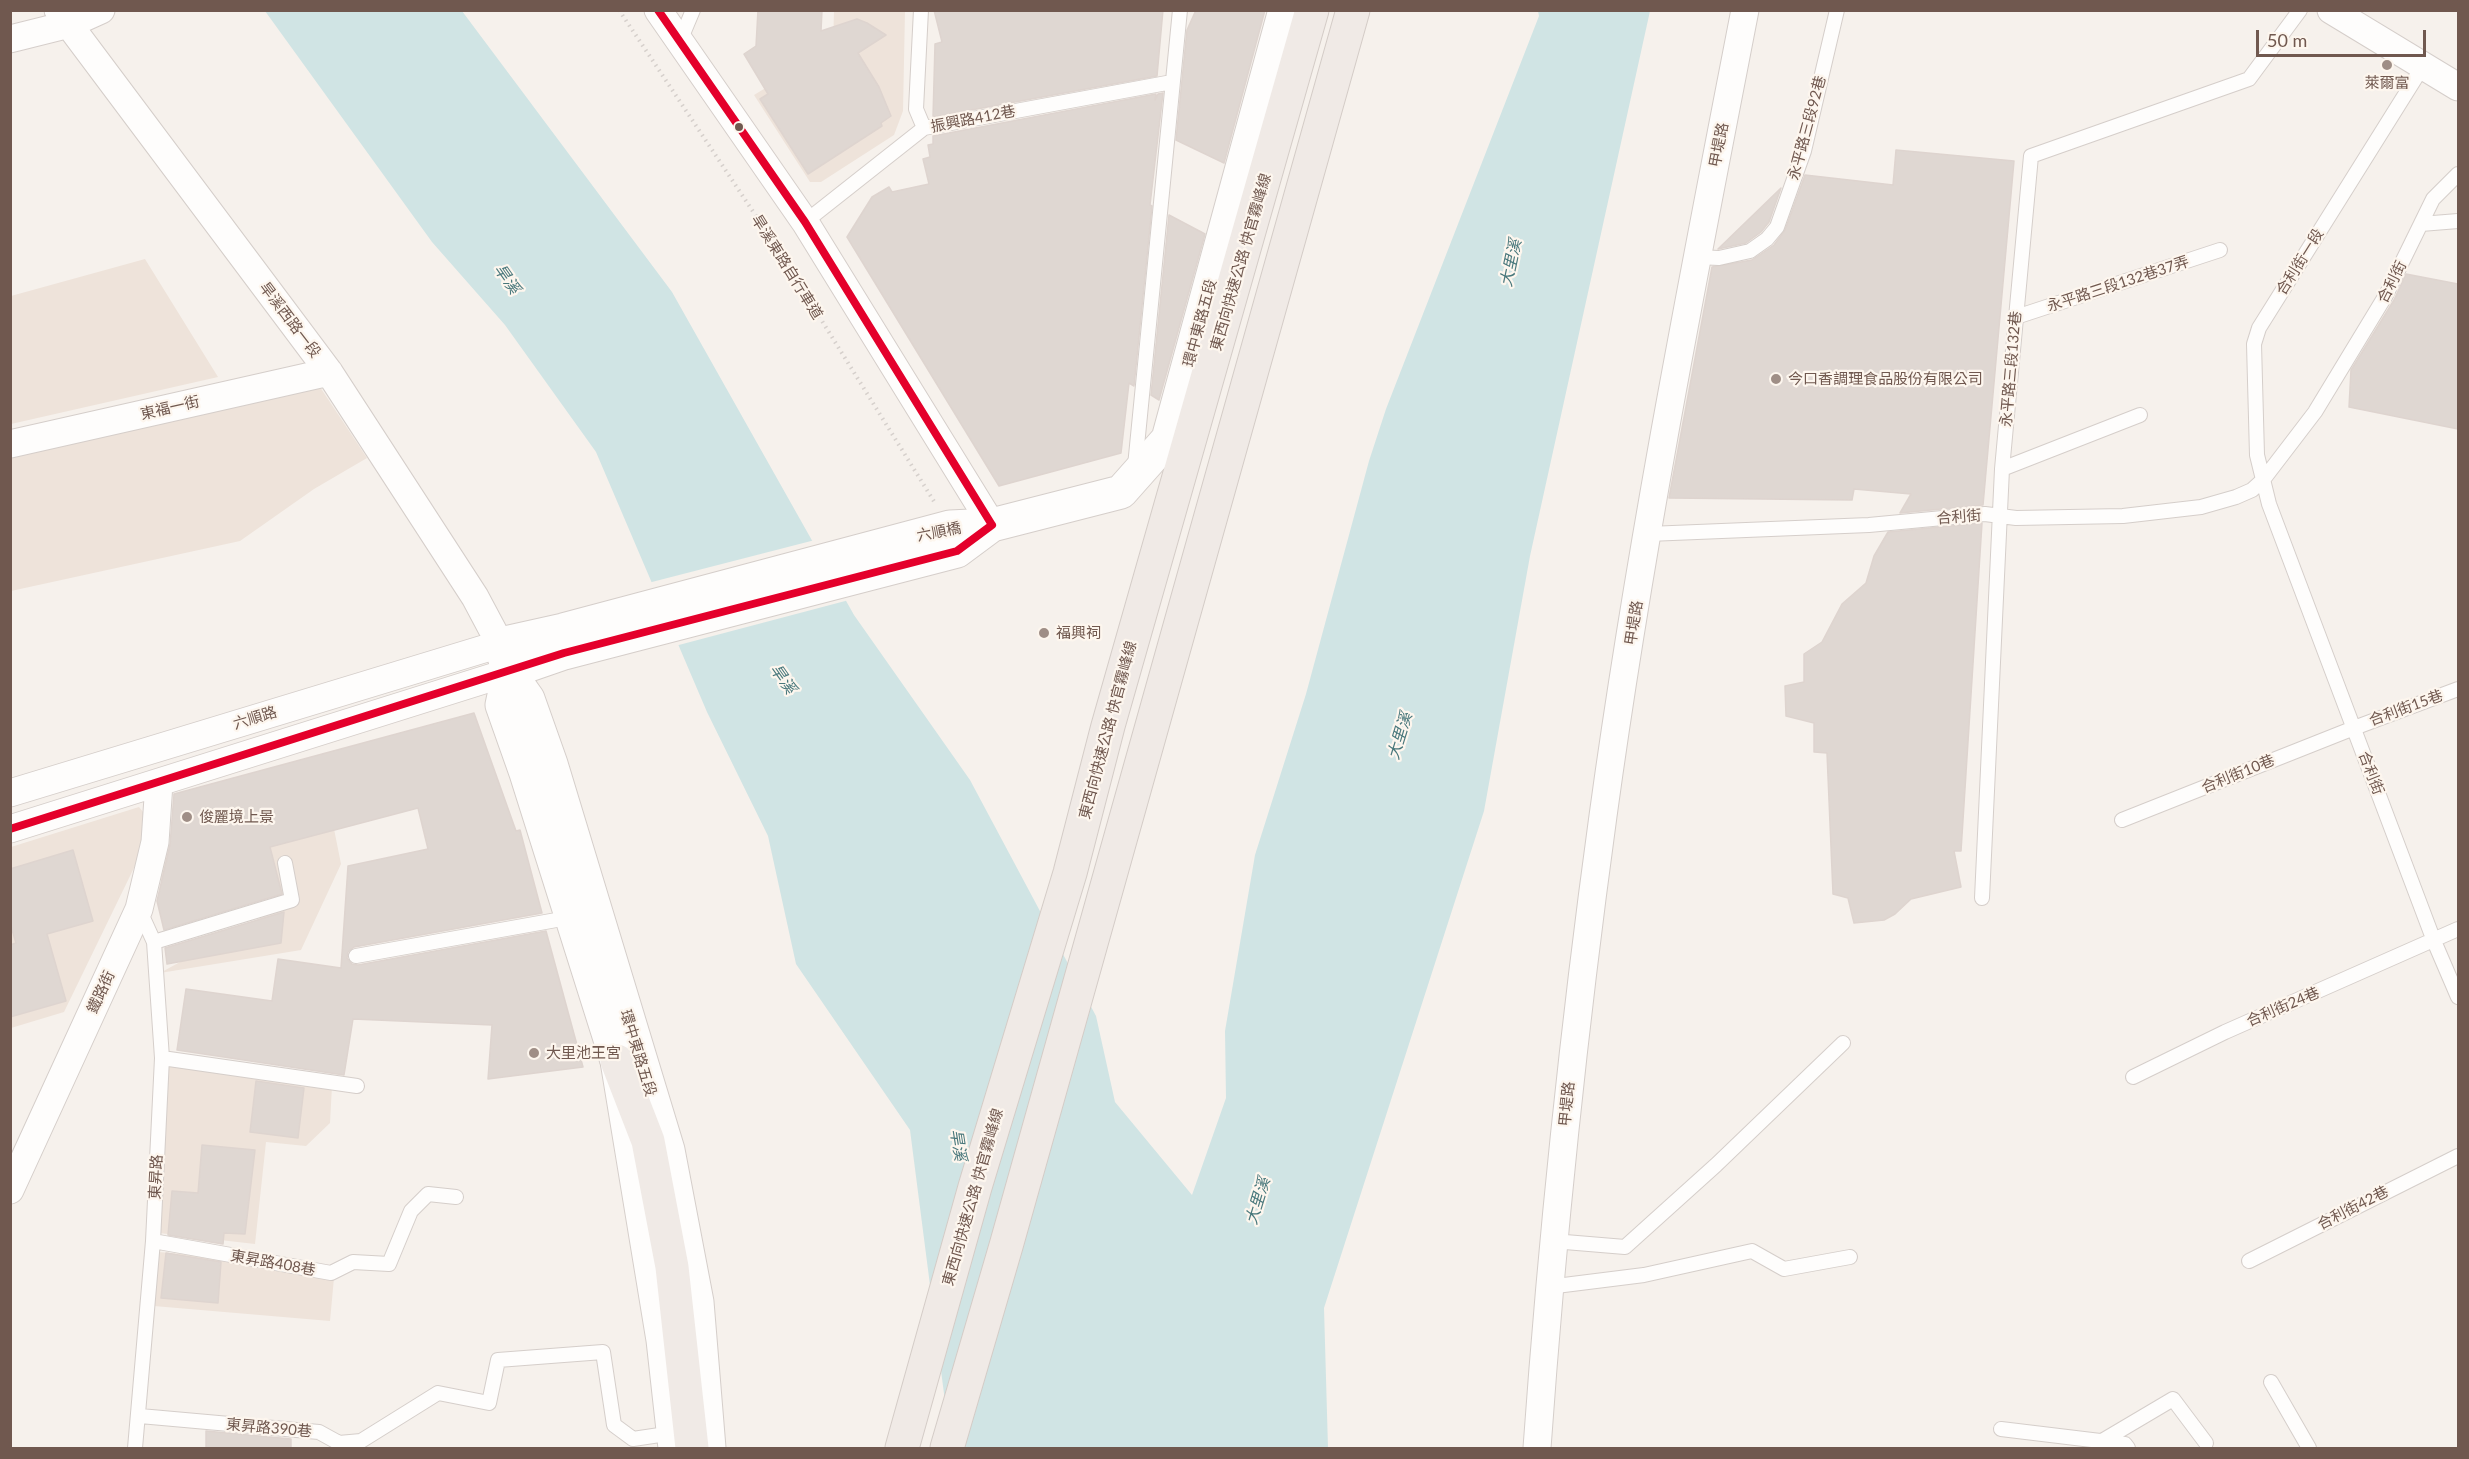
<!DOCTYPE html>
<html>
<head>
<meta charset="utf-8">
<style>
	body { margin:0 }
	#map { position:relative; width:2469px; height:1459px; overflow:hidden; background:#f6f1ec; font-family:Lato,sans-serif }
	canvas { display:block }
	.frame { position:absolute; inset:0; border:12px solid #70584f; pointer-events:none }
	.scale { position:absolute; left:2256px; top:30px; width:170px; height:27px; box-sizing:border-box; border:3px solid #70584f; border-top:0; padding-left:8px; font-size:18px; line-height:21px; white-space:nowrap; color:#70584f; -webkit-text-stroke:4px #fdf6ee; paint-order:stroke }
</style>
</head>
<body>
<div id="map">
<canvas width="2469" height="1459"></canvas>
<div class="frame"></div>
<div class="scale">50 m</div>
</div>
<script>
const context = document.querySelector('canvas').getContext('2d');
context.lineJoin = 'round';
function fillPath(path, color) { context.fillStyle = color; context.fill(path, 'evenodd'); }
function stroke(path, color, width, dash) { context.strokeStyle = color; context.lineWidth = width; context.lineCap = dash ? 'butt' : 'round'; context.setLineDash(dash || []); context.stroke(path); }
function write(font, color, halo, rows, align = 'center') {
  context.font = font + ' Lato,"Noto Sans TC",sans-serif'; context.lineWidth = 4.5; context.setLineDash([]); context.textBaseline = 'middle'; context.strokeStyle = halo; context.fillStyle = color; for (const [text, x, y, turn = 0] of rows) {
    context.save(); context.translate(x, y); context.rotate((+turn || 0) * Math.PI / 180); context.textAlign = isNaN(turn) ? turn : align; if (halo) context.strokeText(text, 0, 0); context.fillText(text, 0, 0); context.restore();
  }
}
fillPath(new Path2D(`
	M834 11H905L903 111 894 135 821 182H810L754 95 833 47Z
	M145 259 218 377 11 424V296Z
	M320 387 367 458 314 489 240 541 11 591 10 456Z
	M190 797 221 861 334 829 341 864 301 950 160 973 291 901 156 879 158 870Z
	M139 807 144 813 147 841 64 1012 11 1028V847Z
	M167 1060 332 1086 330 1123 306 1146 266 1142 255 1244 150 1232Z
	M147 1251 335 1267 330 1321 142 1305Z`), '#eee3da');
fillPath(new Path2D(`
	M265 11H462L672 292 854 615 970 780 1096 1016 1115 1102 1192 1195 1226 1098 1225 1031 1255 855 1306 694 1369 461 1386 409 1539 16 1538 11H1650L1530 556 1484 811 1324 1308 1328 1448H951L910 1130 796 964 768 836 707 712 596 452 505 325 432 242Z`), '#d0e4e4');
fillPath(new Path2D(`
	M815 540 849 600 675 646 648 583Z`), '#f6f1ec');
const building = new Path2D(`
	M758 10H822L821 31 857 19 867 23 886 35 858 53 879 87 891 116 881 123 882 126 808 174 760 99 768 94 744 54 756 46Z
	M934 10H1163L1157 76 933 117 935 44 942 42Z
	M1196 10H1265L1224 163 1176 140 1187 30Z
	M1163 93 1150 205 1152 206 1134 386 1129 383 1121 453 999 486 847 237 872 197 889 187 892 192 929 184 923 159 930 157 928 145 933 144V136L1156 94 1155 100 1158 94Z
	M1896 150 2014 161 1983 505 1900 513 1911 494 1854 489 1852 500 1669 498 1712 267 1752 260 1774 245 1785 230 1805 175 1893 185Z
	M1781 188 1769 222 1761 232 1746 243 1718 249Z
	M1169 215 1205 234 1159 400 1151 395Z
	M2406 274 2458 284V429L2349 407 2351 370 2394 300Z
	M1982 523 1961 851H1954L1961 887 1911 899 1895 914 1884 920 1854 923 1848 898 1833 894 1827 753 1814 752V723L1786 716 1785 686 1804 682V654L1822 642 1842 604 1866 583 1874 556 1888 532Z
	M474 713 516 831 520 830 542 913 354 947 348 952 347 958 352 964 358 965 546 931 583 1067 488 1079 492 1025 353 1019 344 1075 177 1050 186 989 272 1001 278 959 341 968 348 866 428 849 418 808 270 847 282 894 164 930 157 901 170 845 174 794Z
	M73 850 93 921 47 934 66 1001 10 1017V945L16 943 10 923V869Z
	M284 912 281 943 167 964 165 948Z
	M256 1081 304 1088 298 1138 250 1132Z
	M202 1145 255 1150 245 1234 224 1233 223 1244 168 1235 172 1191 198 1193Z
	M166 1253 221 1262 218 1303 161 1298Z
	M206 1431 291 1439V1449H206Z`);
fillPath(building, '#dfd7d2');
stroke(building, '#ded4cf', 1.5);
const service = new Path2D(`
	M921 10 916 109 924 128
	M680 41 693 10
	M2423 66 2259 328 2254 344 2257 455 2269 504 2434 941 2458 997
	M805 222 924 128 1172 82
	M2421 224 2458 221
	M1697 257 1719 258 1750 251 1767 239 1777 227 1804 151 1837 10
	M2016 317 2220 250
	M1135 466 1180 10
	M2002 469 2140 415
	M1648 534 1869 525 1985 514 2016 518 2123 516 2201 507 2236 497 2252 490 2263 480 2315 412 2386 295 2433 199 2458 174
	M2122 820 2354 728 2458 689
	M1982 898 2002 469 2031 156 2249 79 2300 10
	M154 942 292 900 285 863
	M356 956 573 917
	M162 1058 357 1086
	M2133 1077 2225 1032 2458 929
	M153 1241 331 1273 353 1262 389 1264 411 1211 428 1194 456 1197
	M1553 1241 1625 1247 1716 1165 1843 1043
	M2249 1261 2458 1156
	M1548 1287 1644 1275 1752 1251 1784 1269 1850 1257
	M2271 1382 2309 1448
	M140 1416 319 1432 339 1443 361 1441 438 1393 489 1403 498 1360 603 1352 614 1425 633 1439 673 1433
	M2001 1429 2125 1444 2128 1448
	M2102 1441 2173 1399 2206 1443
	M135 1448 153 1241 162 1058 154 942 139 909`);
const minor = new Path2D(`
	M658 10 805 222 992 525
	M2331 10 2458 87
	M10 39 70 24 101 10
	M10 444 329 372
	M10 793 500 644 475 597 329 372 58 10
	M10 829 509 672
	M10 1190 139 909 155 842 159 783
	M1537 1448C1552 1237 1574 1027 1603 816 1640 546 1693 278 1745 10`);
const tertiary = new Path2D(`
	M675 1448 663 1340 617 1061 526 773 502 705 509 672 500 644 563 630 950 527 992 525 1121 492 1168 439 1285 10
	M709 1448 697 1302 668 1150 551 764 528 699 509 672 564 653 957 551 992 525`);
const trunk = new Path2D(`
	M617 1061 648 1141 672 1267 692 1448
	M902 1448 975 1187 1070 873 1108 726 1312 10
	M947 1448 1006 1246 1353 10`);
stroke(service, '#d5ceca', 16);
stroke(minor, '#d5ceca', 29);
stroke(tertiary, '#d5ceca', 35);
stroke(trunk, '#d4ccc7', 35);
stroke(new Path2D(`
	M619 10 768 234 935 503`), '#d6d0cc', 4, [1.5, 4.5]);
stroke(service, '#fefdfc', 14);
stroke(minor, '#fefdfc', 27);
stroke(tertiary, '#fefdfc', 33);
stroke(trunk, '#f0eae6', 33);
stroke(new Path2D(`
	M658 10 805 222 992 525
	M10 829 564 653 957 551 992 525`), '#e4002b', 8);
for (const [x, y, r, color] of [
	[2387,65,6,"#9f8e86"],
	[739,127,5,"#70584f"],
	[1776,379,6,"#9f8e86"],
	[1044,633,6,"#9f8e86"],
	[187,817,6,"#9f8e86"],
	[534,1053,6,"#9f8e86"]
]) { const dot = new Path2D(); dot.arc(x, y, r, 0, 2 * Math.PI); context.fillStyle = color; context.fill(dot); stroke(dot, '#fdf6ee', 2); }
write('15px', '#70584f', '#fdf6ee', [
	["萊爾富",2387,83,"center"],
	["今口香調理食品股份有限公司",1788,379],
	["福興祠",1056,633],
	["俊麗境上景",199,817],
	["大里池王宮",546,1053]
], 'left');
write('15px', '#70584f', '#fdf6ee', [
	["振興路412巷",973,119,-11],
	["永平路三段92巷",1807,128,-75],
	["甲堤路",1719,145,-79],
	["東西向快速公路 快官霧峰線",1241,262,-74],
	["合利街一段",2300,262,-58],
	["旱溪東路自行車道",787,267,58],
	["合利街",2392,282,-63],
	["永平路三段132巷37弄",2118,284,-18],
	["旱溪西路一段",290,320,53],
	["環中東路五段",1200,323,-75],
	["永平路三段132巷",2011,369,-85],
	["東福一街",170,408,-13],
	["合利街",1959,517,-4],
	["六順橋",939,532,-11],
	["甲堤路",1634,623,-81],
	["合利街15巷",2406,708,-20],
	["六順路",255,718,-17],
	["東西向快速公路 快官霧峰線",1108,730,-75],
	["合利街",2371,773,69],
	["合利街10巷",2238,774,-22],
	["鐵路街",101,992,-65],
	["合利街24巷",2283,1007,-23],
	["環中東路五段",638,1053,73],
	["甲堤路",1567,1104,-84],
	["東昇路",156,1177,-87],
	["東西向快速公路 快官霧峰線",973,1197,-74],
	["合利街42巷",2353,1208,-27],
	["東昇路408巷",273,1263,10],
	["東昇路390巷",269,1428,5]
]);
write('italic 16px', '#48777b', '#fdf6ee', [
	["大里溪",1511,263,-78],
	["旱溪",507,279,55],
	["旱溪",783,679,55],
	["大里溪",1400,736,-73],
	["旱溪",958,1145,81],
	["大里溪",1258,1201,-73]
]);
</script>
</body>
</html>
